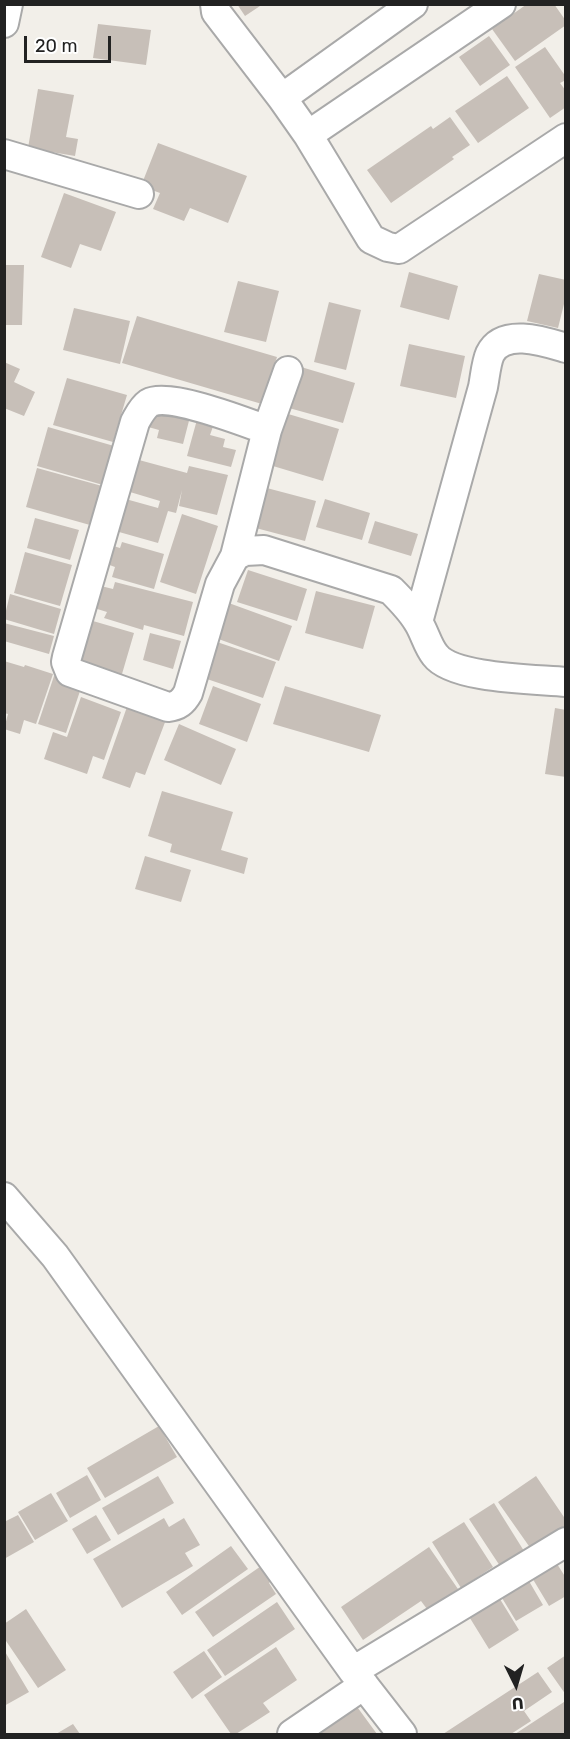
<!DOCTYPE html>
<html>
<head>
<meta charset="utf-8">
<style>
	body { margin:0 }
	#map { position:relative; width:570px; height:1739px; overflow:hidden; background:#f2efe9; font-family:Rubik,sans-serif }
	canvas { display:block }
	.frame { position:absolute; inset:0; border:6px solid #222; pointer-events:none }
	.north { position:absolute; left:486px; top:1655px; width:60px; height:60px; -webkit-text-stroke:4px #fff; paint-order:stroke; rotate:175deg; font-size:16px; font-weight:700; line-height:24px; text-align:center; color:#222 }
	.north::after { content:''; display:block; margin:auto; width:21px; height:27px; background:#222; clip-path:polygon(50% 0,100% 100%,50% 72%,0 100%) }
	.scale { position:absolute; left:24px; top:36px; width:87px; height:27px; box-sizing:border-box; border:3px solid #222; border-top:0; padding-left:8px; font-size:18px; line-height:21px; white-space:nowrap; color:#222; -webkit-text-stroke:4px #fff; paint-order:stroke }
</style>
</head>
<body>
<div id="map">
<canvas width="570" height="1739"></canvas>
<div class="frame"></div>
<div class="north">U</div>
<div class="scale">20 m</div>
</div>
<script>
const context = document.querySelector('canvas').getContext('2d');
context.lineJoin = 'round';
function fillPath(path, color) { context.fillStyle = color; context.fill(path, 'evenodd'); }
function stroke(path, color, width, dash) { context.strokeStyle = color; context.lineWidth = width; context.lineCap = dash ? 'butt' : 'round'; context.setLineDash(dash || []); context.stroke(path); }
fillPath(new Path2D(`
	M237 4H263L245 16Z
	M527 4H554L566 21V25L515 61 492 29Z
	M98 24 151 30 146 65 93 58Z
	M489 36 510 65 480 86 459 57Z
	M545 47 566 77V80L560 83 566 91V107L550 118 515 67Z
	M507 76 529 108 478 143 455 111Z
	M38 89 74 95 66 137 78 139 75 156 28 148Z
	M450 117 470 145 452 157 454 159 391 203 367 170 431 126 433 129Z
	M158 143 247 176 228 223 190 208 184 221 153 209 160 193 141 186Z
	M64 193 116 212 101 251 80 244 71 268 41 257Z
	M4 265H24L22 325H4Z
	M409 272 458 286 449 320 400 307Z
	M539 274 566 280V296L558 328 527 321Z
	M238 281 279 291 266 342 224 332Z
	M329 302 361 310 346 370 314 362Z
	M74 308 130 321 120 364 63 350Z
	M137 316 277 357 262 404 122 363Z
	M409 344 465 356 456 398 400 386Z
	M4 362 20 369 14 382 35 392 24 416 4 408Z
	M301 367 355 383 343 423 289 408Z
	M67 378 127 395 113 442 53 425Z
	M165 407 191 413 183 444 157 438 159 430 141 425 145 411 163 415Z
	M278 411 339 429 323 481 263 463Z
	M198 416 215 421 210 435 225 439 223 447 236 450 231 467 187 456Z
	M48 427 114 446 103 485 37 466Z
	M139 460 187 473 189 466 228 475 217 515 179 506 182 490 176 513 168 511 158 543 112 530 122 498 158 508 160 501 130 492Z
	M37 468 102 486 90 525 26 507Z
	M263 487 316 501 305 541 252 527Z
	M325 499 370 513 362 540 316 527Z
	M182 514 218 526 196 594 160 582Z
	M35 518 79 530 70 560 27 548Z
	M375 521 418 534 411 556 368 543Z
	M122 542 164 554 154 589 112 577 115 567 104 563 110 545 120 548Z
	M25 552 72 565 60 606 14 593Z
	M248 570 307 589 297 621 237 602Z
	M115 582 193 602 184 636 144 625 143 630 104 618 107 612 94 608 101 586 113 589Z
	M316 591 375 606 363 649 305 633Z
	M10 594 61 609 54 634 4 619Z
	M226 602 292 626 279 661 213 637Z
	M93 621 134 633 122 674 81 662Z
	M4 623 54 636 49 654 4 641Z
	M150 633 181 641 173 669 143 660Z
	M217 642 276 662 263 698 204 678Z
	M4 661 24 667 25 665 53 674 36 724 24 720 20 734 4 729 8 714 4 713Z
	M54 676 82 685 66 733 38 724Z
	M213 686 261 704 247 742 199 724Z
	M285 686 381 715 369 752 273 724Z
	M81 697 121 712 104 760 93 756 87 774 44 759 53 732 67 737Z
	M128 704 167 717 145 775 136 772 130 788 102 778Z
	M555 708 566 710V777L545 774Z
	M179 724 236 749 221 785 164 760Z
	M162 791 233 812 221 850 248 858 244 874 170 852 172 844 148 836Z
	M145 856 191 870 181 902 135 889Z
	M159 1426 177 1457 105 1498 87 1468Z
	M87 1475 101 1500 70 1518 56 1493Z
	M158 1476 174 1503 118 1535 102 1508Z
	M536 1476 566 1520V1526L531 1549 498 1502Z
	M51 1493 68 1521 35 1540 18 1512Z
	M494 1503 524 1551 500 1566 469 1519Z
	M18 1515 34 1542 4 1559V1522Z
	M96 1515 111 1540 87 1554 72 1529Z
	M164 1518 169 1527 184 1518 200 1545 185 1553 193 1566 122 1608 93 1559Z
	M464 1522 493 1567 461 1588 432 1542Z
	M231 1546 248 1569 182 1615 166 1592Z
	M429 1547 458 1589 427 1609 421 1601 363 1640 341 1607Z
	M552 1556 566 1578V1596L549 1606 528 1571Z
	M264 1564 274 1578 269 1583 276 1594 213 1637 195 1612Z
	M526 1576 543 1605 516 1621 499 1593Z
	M495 1591 519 1630 489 1649 465 1610Z
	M277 1602 295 1629 225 1676 207 1650Z
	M26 1609 66 1670 38 1688 4 1638V1624Z
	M276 1647 297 1680 263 1703 270 1712 236 1734H231L204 1695Z
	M4 1650 29 1692 4 1706Z
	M204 1651 222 1677 192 1699 173 1672Z
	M566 1655V1695L547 1668Z
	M538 1672 552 1692 524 1711 531 1721 511 1734H443Z
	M564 1702 566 1734H515Z
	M355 1704 377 1734H311Z
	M73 1724 80 1734H56Z`), '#c7bfb8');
const minor = new Path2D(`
	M215 4 216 12 282 98 308 135 371 239 388 247 399 249 566 138
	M4 23 8 4
	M282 98 413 4
	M308 135 501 4
	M4 154 139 194
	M267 430C245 422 168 392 149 403 142 408 139 415 135 422L67 657 66 662 70 672 168 707C178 706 183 702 188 693L220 584 235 556 267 430 288 371
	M235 556 245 551 264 550 391 590C401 600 411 610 418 622 425 633 427 645 435 655 453 679 535 679 566 682
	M418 622 483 387C485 377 486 363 490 354 503 327 546 342 566 348
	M4 1197 55 1256 353 1671 402 1734
	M353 1671 566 1542
	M292 1734 364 1685`);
stroke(minor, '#a9a9a9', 32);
stroke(minor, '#fff', 28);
</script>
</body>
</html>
